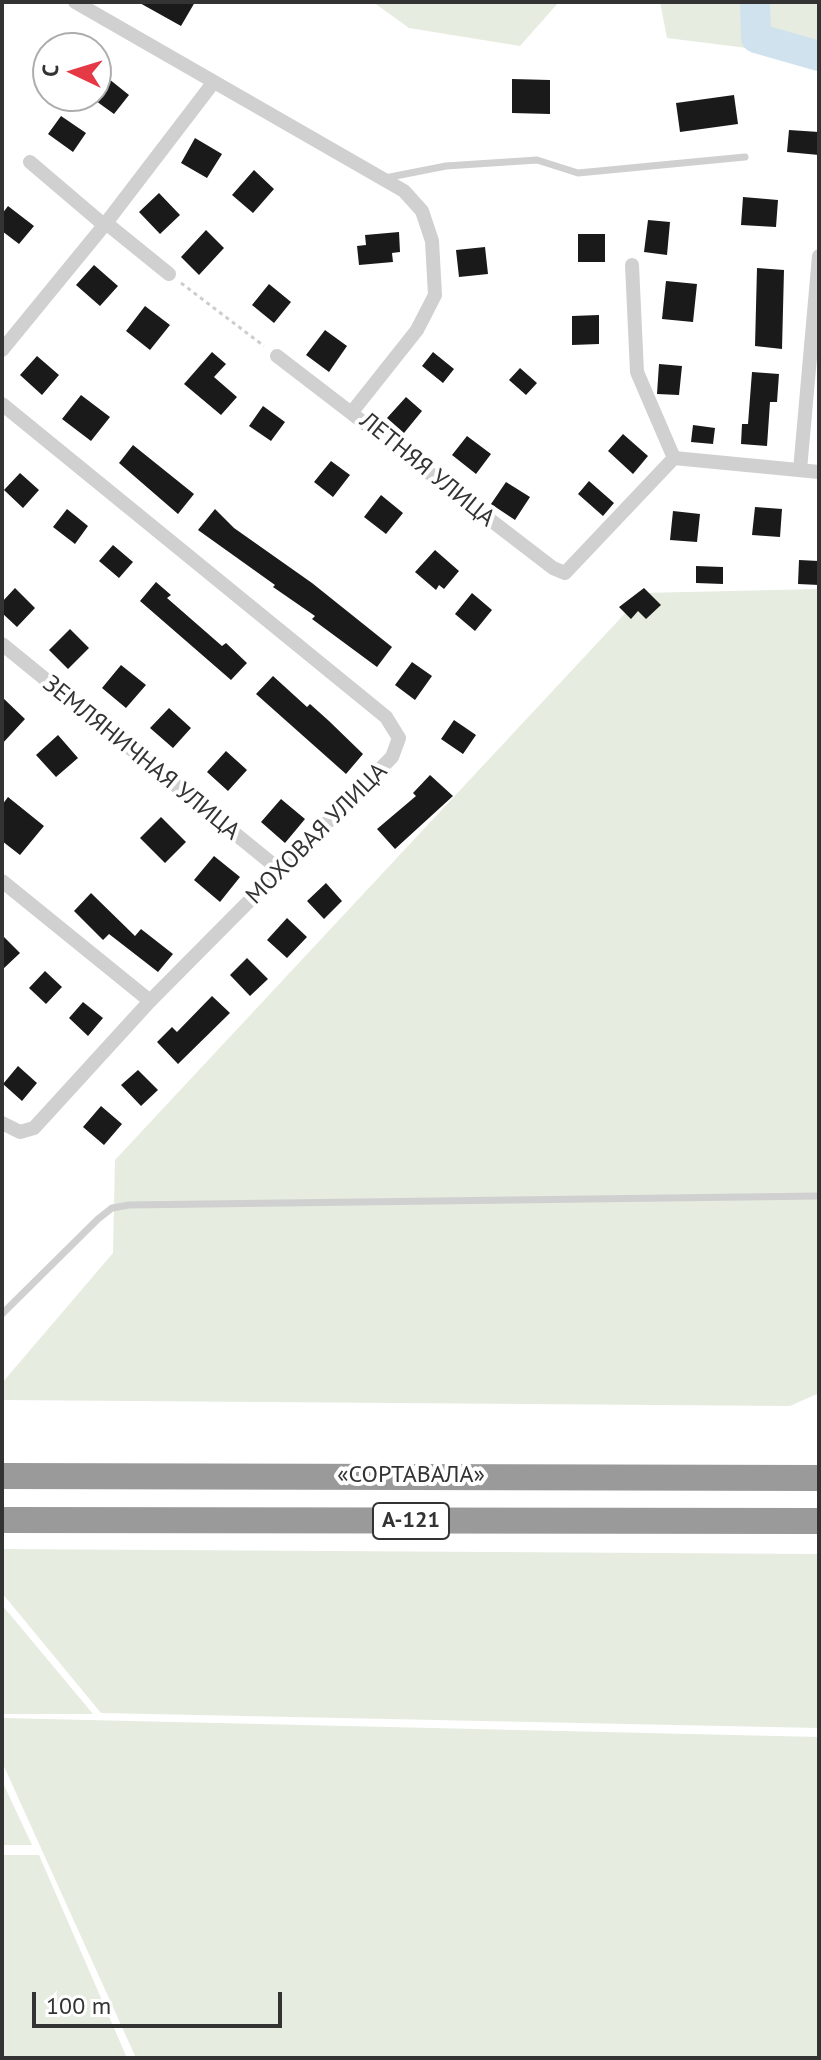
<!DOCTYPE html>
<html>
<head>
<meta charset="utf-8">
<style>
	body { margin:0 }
	#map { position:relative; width:821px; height:2060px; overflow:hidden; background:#fff; font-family:"PT Sans",sans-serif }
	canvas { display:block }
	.frame { position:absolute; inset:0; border:4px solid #333; pointer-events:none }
	.north { position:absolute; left:32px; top:32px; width:80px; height:80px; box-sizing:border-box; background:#fff; border:2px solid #adadad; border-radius:50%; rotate:274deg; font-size:22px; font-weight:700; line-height:32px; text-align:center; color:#333 }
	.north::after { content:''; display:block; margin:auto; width:28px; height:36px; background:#e63946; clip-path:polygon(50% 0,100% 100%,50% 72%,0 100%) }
	.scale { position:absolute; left:32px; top:1992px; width:250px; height:36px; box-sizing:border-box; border:4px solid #333; border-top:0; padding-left:10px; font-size:24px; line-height:28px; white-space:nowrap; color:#333; -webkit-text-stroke:6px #fff; paint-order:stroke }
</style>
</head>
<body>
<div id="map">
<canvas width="821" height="2060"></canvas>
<div class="frame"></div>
<div class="north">С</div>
<div class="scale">100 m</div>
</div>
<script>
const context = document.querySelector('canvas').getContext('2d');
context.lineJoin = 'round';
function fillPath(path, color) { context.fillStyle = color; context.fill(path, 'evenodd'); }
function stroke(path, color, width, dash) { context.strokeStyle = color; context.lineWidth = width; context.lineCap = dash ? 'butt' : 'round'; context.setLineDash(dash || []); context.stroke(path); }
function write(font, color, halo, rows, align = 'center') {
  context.font = font + ' "PT Sans",sans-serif'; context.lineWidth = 8; context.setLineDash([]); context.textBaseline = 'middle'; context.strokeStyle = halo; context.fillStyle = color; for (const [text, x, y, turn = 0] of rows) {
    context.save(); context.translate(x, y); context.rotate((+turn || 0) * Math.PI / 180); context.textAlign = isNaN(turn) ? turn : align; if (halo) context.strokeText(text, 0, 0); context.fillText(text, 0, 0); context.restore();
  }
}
fillPath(new Path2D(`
	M373 2H559L520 46 409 28Z
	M660 2H819V65L747 48 667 38Z
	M819 589V1393L790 1406 2 1400V1383L113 1253 115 1160 644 593Z
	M2 1549 819 1554V1728L101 1713 2 1593Z
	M2 1605 93 1714H2Z
	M2 1718 819 1737V2058H136L2 1762Z
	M2 1781 32 1845H2Z
	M2 1855H39L127 2058H2Z`), '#e6ecdf');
stroke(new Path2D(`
	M755 2 756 38 819 56`), '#cfe2ee', 30);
fillPath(new Path2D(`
	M138 2H195L181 26Z
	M104 75 129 95 114 114 96 101V85Z
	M512 79 550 80V114L512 113Z
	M734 95 738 124 680 132 676 103Z
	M61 116 86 133 73 152 48 134Z
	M789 130 819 132V155L787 152Z
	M195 138 222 154 207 178 181 163Z
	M254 170 274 189 253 213 232 195Z
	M159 193 180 215 160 234 139 212Z
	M743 197 778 200 776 227 741 225Z
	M8 206 34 226 19 244 2 231V214Z
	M648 220 670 222 667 255 644 252Z
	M206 230 224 248 199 275 181 257Z
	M399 232 400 252 392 253 393 262 359 265 357 246 366 245 365 235Z
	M578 234H605V262H578Z
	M485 247 488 274 459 277 456 250Z
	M94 265 118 286 100 306 76 285Z
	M757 268 784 270 782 349 755 346Z
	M666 281 697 284 693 322 662 319Z
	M269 284 291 302 274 323 252 305Z
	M145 306 170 325 150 350 126 331Z
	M599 315V344L572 345V316Z
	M325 330 347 346 329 372 306 355Z
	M212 352 226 364 214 377 237 397 221 415 184 384Z
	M433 352 454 369 443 383 422 366Z
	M37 356 59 375 42 395 20 375Z
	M659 364 682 366 679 395 657 394Z
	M520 368 537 383 526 395 509 380Z
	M752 372 779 374 777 402H770L767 446 741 444 742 424H748Z
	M81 395 110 417 91 441 62 419Z
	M406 397 422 411 404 433 387 418Z
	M263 406 285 422 271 441 249 426Z
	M693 425 715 428 713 444 691 442Z
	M623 434 648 456 633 474 608 451Z
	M467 436 491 454 476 474 452 455Z
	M133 445 194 494 178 514 119 463Z
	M331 461 350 475 333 497 314 482Z
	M20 473 39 490 23 508 4 490Z
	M589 481 614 503 603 516 578 494Z
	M506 482 530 497 515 520 491 504Z
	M381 495 403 513 386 534 364 517Z
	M755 507 782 509 780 537 752 535Z
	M67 509 88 526 75 544 53 527Z
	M215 509 234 528 312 583 392 647 377 667 312 619 315 616 273 587 275 585 198 530Z
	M673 511 700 514 697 542 670 540Z
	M113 545 133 562 119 578 99 561Z
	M435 550 459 571 444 589 439 585 436 590 415 572Z
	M799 560 819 561V585L798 584Z
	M696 566 723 567V584L696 583Z
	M156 582 171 595 167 598 222 646 226 643 247 663 231 680 140 601Z
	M15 588 35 608 17 627 2 613V602Z
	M644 588 661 605 646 619 638 611 631 619 619 607Z
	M472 593 492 610 475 631 455 614Z
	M70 629 89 648 68 669 49 650Z
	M412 662 432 676 415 700 395 685Z
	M121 665 146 685 126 708 102 688Z
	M273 676 307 707 310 704 329 721 363 754 346 774 256 694Z
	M2 697 25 719 2 744Z
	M169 708 191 728 173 748 150 728Z
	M454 720 476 735 463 754 441 739Z
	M58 735 78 758 56 777 36 755Z
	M226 751 247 770 228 791 207 772Z
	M430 775 453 796 395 849 377 829 416 796 413 793Z
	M8 797 44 826 20 855 2 841V805Z
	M281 799 305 819 285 843 261 822Z
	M161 817 186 842 165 863 140 838Z
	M214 856 240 877 220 902 194 880Z
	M326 883 342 901 324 919 307 901Z
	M91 893 135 936 141 929 173 954 158 972 109 934 103 940 74 911Z
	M287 918 307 937 287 958 267 940Z
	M2 935 20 953 2 970Z
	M247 958 268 979 250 996 230 975Z
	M45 971 62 987 46 1004 29 988Z
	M212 996 230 1013 178 1064 157 1042 172 1027 177 1032Z
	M83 1002 103 1018 88 1036 69 1018Z
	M18 1066 37 1083 22 1101 3 1084Z
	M138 1070 158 1090 141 1106 121 1085Z
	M101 1106 122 1124 104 1145 83 1127Z`), '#1a1a1a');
stroke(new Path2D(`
	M181 283 264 346`), '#cdcdcd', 3, [4, 4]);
stroke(new Path2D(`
	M385 178 446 166 537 160 578 173 745 157
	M2 1314 98 1219 112 1208 129 1205 819 1196`), '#d0d0d0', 7);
stroke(new Path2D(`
	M75 2 404 191 422 211 432 241 435 295 417 330 352 412
	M30 162 104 225
	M106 223 169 274
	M632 265 637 372 674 458
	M2 350 106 223 213 83
	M277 356 553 568 565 573 674 458 819 472
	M2 404 386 717 399 738 392 757 150 1001 34 1128 20 1132 2 1123
	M800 470 819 256
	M2 644 281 871
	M2 881 150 1001`), '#d0d0d0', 14);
stroke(new Path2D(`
	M2 1476 819 1478
	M2 1520 819 1521`), '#9a9a9a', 26);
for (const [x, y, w] of [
	[411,1521,76]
]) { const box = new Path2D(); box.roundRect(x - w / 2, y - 18, w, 36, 6); context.fillStyle = '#fff'; context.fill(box); stroke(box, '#333', 2); }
write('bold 22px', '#333', null, [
	["А-121",411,1521]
]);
write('24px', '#333', '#fff', [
	["ЛЕТНЯЯ УЛИЦА",427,470,39],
	["ЗЕМЛЯНИЧНАЯ УЛИЦА",141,758,39],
	["МОХОВАЯ УЛИЦА",317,834,-45],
	["«СОРТАВАЛА»",411,1475]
]);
</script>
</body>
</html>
